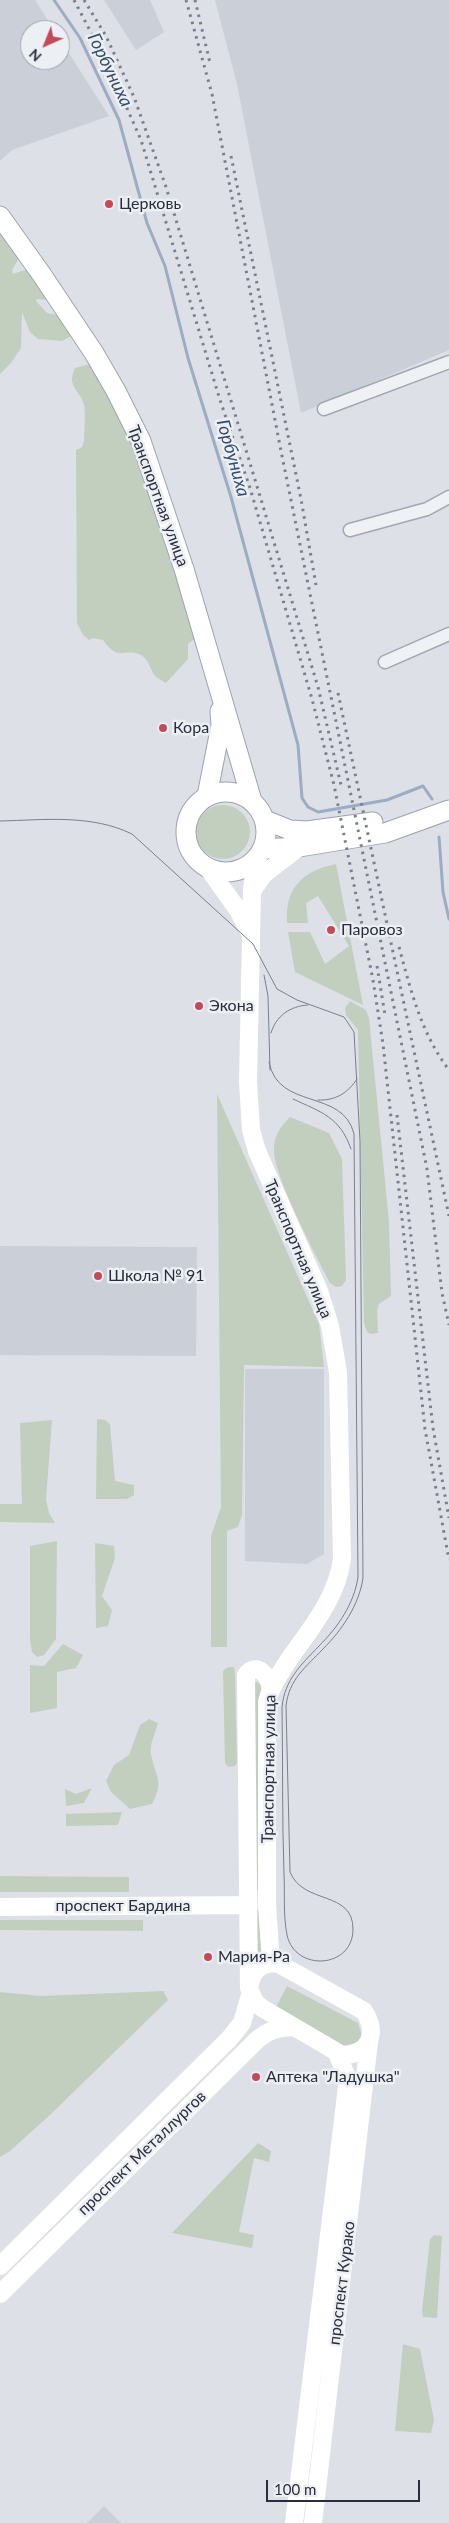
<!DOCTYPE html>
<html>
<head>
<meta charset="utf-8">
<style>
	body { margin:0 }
	#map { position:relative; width:449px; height:2523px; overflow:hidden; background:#dde0e6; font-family:Lato,sans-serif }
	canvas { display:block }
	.north { position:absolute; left:20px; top:20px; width:50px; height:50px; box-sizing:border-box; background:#eceff4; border:1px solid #9ea2aa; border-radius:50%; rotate:224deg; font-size:14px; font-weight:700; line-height:20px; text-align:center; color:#282e3b }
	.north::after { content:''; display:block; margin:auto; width:18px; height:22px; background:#c24b57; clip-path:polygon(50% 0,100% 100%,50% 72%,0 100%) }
	.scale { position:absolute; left:266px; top:2480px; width:154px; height:22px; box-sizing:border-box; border:2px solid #282e3b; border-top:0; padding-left:6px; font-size:15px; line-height:18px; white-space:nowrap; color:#282e3b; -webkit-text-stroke:4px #eceff4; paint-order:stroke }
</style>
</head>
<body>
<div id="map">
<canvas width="449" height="2523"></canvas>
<div class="north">N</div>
<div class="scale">100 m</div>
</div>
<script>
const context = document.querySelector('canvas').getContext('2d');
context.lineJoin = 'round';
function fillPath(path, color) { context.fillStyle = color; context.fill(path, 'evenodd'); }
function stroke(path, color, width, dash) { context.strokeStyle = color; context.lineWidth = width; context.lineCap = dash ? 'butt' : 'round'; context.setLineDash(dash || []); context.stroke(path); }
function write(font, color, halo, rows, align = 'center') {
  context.font = font + ' Lato,sans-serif'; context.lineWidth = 5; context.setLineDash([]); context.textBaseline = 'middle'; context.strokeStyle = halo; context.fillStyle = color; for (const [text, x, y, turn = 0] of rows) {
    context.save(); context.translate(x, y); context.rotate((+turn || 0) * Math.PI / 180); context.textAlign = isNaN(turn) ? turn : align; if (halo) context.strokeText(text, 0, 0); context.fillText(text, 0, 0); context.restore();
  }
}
fillPath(new Path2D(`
	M0 0H35L54 30H30V60H60V39L109 116 12 150 0 161Z
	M104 0H150L164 32 136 50Z
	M215 0H449V350L301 413 237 84Z
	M0 1246 197 1247 196 1356 0 1355Z
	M245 1369H324V1554L307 1564 245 1561Z
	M104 2506 121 2523H87Z`), '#cbcfd7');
fillPath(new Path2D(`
	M0 224 19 258 12 270 13 274 28 269 48 300 37 299 36 301 47 313 62 316 71 336 62 341 38 339 30 332 22 312 21 348 11 363 0 374Z
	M90 364C102 379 109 396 118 414 154 485 173 562 196 638L188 644V659L166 683C163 681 159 679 156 677 150 671 150 660 141 655 125 647 119 663 103 640L93 638 89 640 83 635 77 623 76 450 82 447 84 441C84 430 86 415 84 405 80 389 66 387 75 368Z
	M196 832a27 27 0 1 1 54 0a27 27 0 1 1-54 0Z
	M336 864 363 1005 295 972 288 932H310L325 964 349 946 318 896 306 903 308 923H287C285 887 303 871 336 864Z
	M350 1001 366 1010 369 1018 389 1222 391 1296 379 1304 377 1310 378 1333 371 1334 367 1332 364 1323 358 1030 346 1015 345 1008Z
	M217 1094 319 1324 324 1367 244 1365 242 1515 238 1527 227 1531V1647H211V1536L221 1507Z
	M290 1117 329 1133 342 1159 346 1280 342 1286 336 1287 330 1283C317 1257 271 1172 274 1147 275 1134 281 1126 290 1117Z
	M97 1419 105 1420 110 1424 115 1481 134 1485V1495L127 1499H96Z
	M52 1420 46 1500 49 1513 55 1523 0 1522V1504H22L20 1423Z
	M57 1541 56 1639 44 1655 37 1657 32 1652 30 1639V1546Z
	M95 1543 114 1546 115 1558 102 1596 112 1610 108 1626 96 1628Z
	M63 1644 83 1655 76 1668 57 1672V1708L30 1713V1665L44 1666Z
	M228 1667H234L235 1674 237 1763 235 1766 228 1767 225 1763 223 1671Z
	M257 1682 262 1686 261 1890H255V1683Z
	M149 1719 158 1723C156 1731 149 1745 151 1754 155 1778 165 1780 152 1804L130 1809 111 1792 106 1781 114 1765 129 1755 140 1725Z
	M92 1788 84 1803 66 1806 65 1789 76 1794Z
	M122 1812 118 1825 66 1826V1814Z
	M0 1876 129 1877V1892H0Z
	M256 1910 260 1911 263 1959 255 1962Z
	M0 1920H143V1931L0 1930Z
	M287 1986 358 2023 362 2036 359 2042 343 2046 274 2011Z
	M163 1991 168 2000 51 2114 10 2151 0 2157V1992L41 1996Z
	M258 2143 271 2151 269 2162 254 2158 239 2232 254 2235 252 2248 172 2233Z
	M434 2235 442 2236 437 2318 423 2317 422 2311 430 2239Z
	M403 2344 420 2349 434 2420 431 2433 395 2431Z`), '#c2cfbf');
stroke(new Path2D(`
	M54 0 80 38 119 120 147 223 165 266 188 358 231 497 298 745 302 798 308 807 318 812 387 800 423 786 432 799
	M439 837 443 892 449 919`), '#9bacc3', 3);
const street = new Path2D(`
	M324 409 449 362
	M350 530 427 509 449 497
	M385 662 449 634`);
const primary = new Path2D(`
	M0 216 42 275 94 353 116 391 141 441 184 569 252 801
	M186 832a40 40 0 1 1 80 0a40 40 0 1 1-80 0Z
	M207 796 221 725 220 711
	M265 820 290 830 307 831 373 822
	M263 849 299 847 385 833 449 810`);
stroke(street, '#a3a7af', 15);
stroke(primary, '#9da4b0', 21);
stroke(street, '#eff1f4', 12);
stroke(new Path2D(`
	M256 859 252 890 248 1082 251 1130 257 1151 319 1291 330 1326 338 1372 342 1559C336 1602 307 1632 284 1667 277 1679 270 1688 267 1702V1905L271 1963
	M208 868 238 910 251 935
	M253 890 264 874 299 847
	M0 1907 247 1905
	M249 1988C252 1971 261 1961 279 1964L364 2011C378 2033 370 2055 342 2055L262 2008 255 2002 249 1988 246 1675C256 1661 269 1675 270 1687
	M0 2266 229 2039 242 2023 250 1995
	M0 2294 258 2039C269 2030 278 2028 292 2027
	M294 2523 347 2087 346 2075 337 2053
	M313 2523 369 2042`), '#fff', 18);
stroke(primary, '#fff', 19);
stroke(new Path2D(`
	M0 821C44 820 91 814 132 834L253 944 277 989 297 1000 344 1017 354 1032 360 1141 363 1578C359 1605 342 1630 323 1649 306 1667 289 1679 286 1706L290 1872C303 1905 353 1890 353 1929 353 1969 295 1972 287 1935 283 1915 285 1893 284 1874 282 1818 283 1762 282 1707 285 1679 301 1665 319 1646 338 1627 354 1604 358 1577L354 1134C343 1088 278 1111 269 1062
	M264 975 268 996 270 1070
	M271 1033C276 1016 290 1006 308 1005
	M293 1099C321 1112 340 1117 351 1149
	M318 1100C335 1101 348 1093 357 1079`), '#787f8e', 1);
stroke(new Path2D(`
	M74 0 107 63 141 140 220 400 250 488 312 699 334 785 373 980 383 1044 425 1429 449 1560
	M84 0 106 36 134 97 166 187 318 687 341 785
	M186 0 212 94 281 451 427 1169 442 1293 449 1325
	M195 0 210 63
	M231 156 301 499 316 585
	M338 693 449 1216
	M399 947C411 991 421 1033 449 1070
	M377 966 385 1015
	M397 1115 433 1428 449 1518`), '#787f8e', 3, [2.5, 5]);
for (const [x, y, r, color] of [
	[109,204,5,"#c24b57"],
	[163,728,5,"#c24b57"],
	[331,930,5,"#c24b57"],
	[199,1006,5,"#c24b57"],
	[98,1276,5,"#c24b57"],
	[208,1957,5,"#c24b57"],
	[256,2077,5,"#c24b57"]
]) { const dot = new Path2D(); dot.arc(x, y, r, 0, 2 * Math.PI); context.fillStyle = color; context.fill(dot); stroke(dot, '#eceff4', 2); }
write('16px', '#282e3b', '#eceff4', [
	["Церковь",119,204],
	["Кора",173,728],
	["Паровоз",341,930],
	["Экона",209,1006],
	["Школа № 91",108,1276],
	["Мария-Ра",218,1957],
	["Аптека \"Ладушка\"",266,2077]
], 'left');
write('16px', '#282e3b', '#eceff4', [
	["Транспортная улица",158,496,70],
	["Транспортная улица",298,1249,67],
	["Транспортная улица",269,1769,-89],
	["проспект Бардина",123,1906],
	["проспект Металлургов",142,2153,-44],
	["проспект Курако",342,2283,-83]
]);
write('italic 18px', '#364b6b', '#eceff4', [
	["Горбуниха",110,70,64],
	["Горбуниха",233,458,74]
]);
</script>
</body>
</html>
